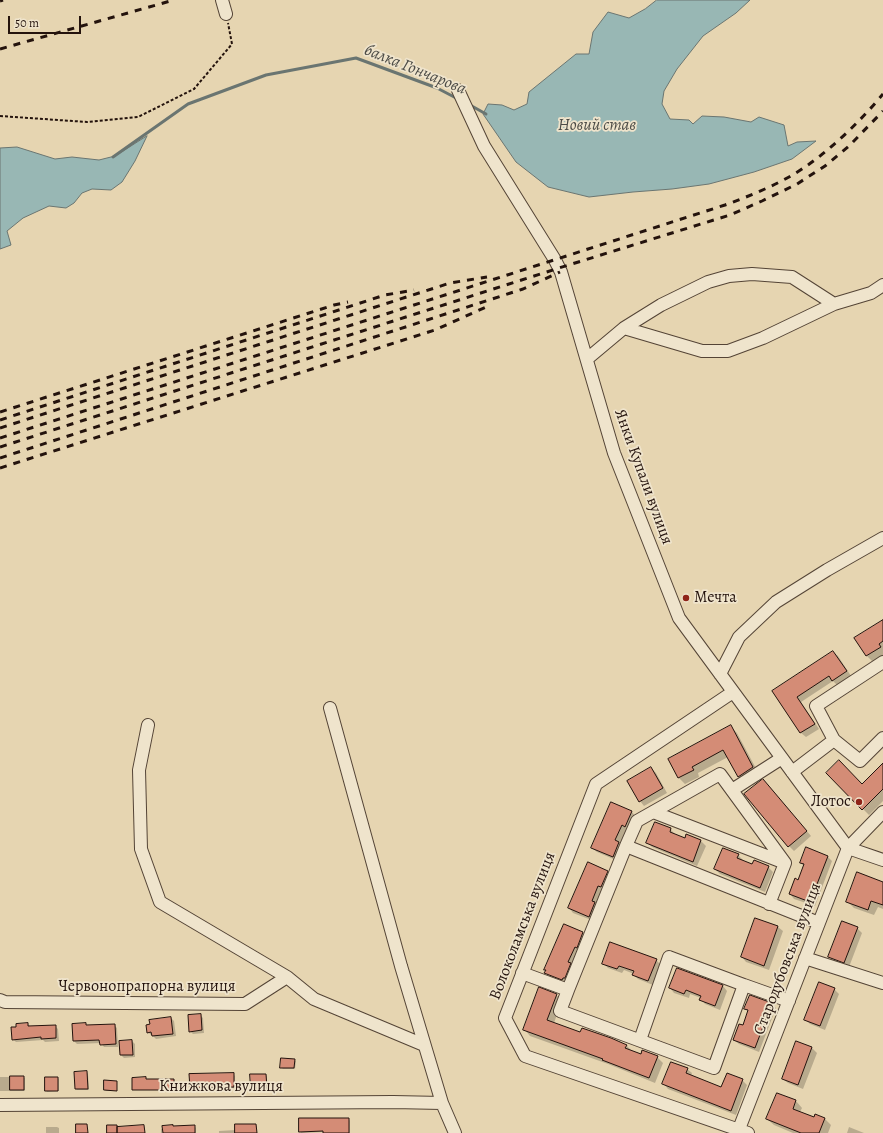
<!DOCTYPE html>
<html>
<head>
<meta charset="utf-8">
<style>
	body { margin:0 }
	#map { position:relative; width:883px; height:1133px; overflow:hidden; background:#e6d5b1; font-family:Alegreya,serif }
	canvas { display:block }
	.scale { position:absolute; left:8px; top:16px; width:73px; height:18px; box-sizing:border-box; border:2px solid #24130d; border-top:0; padding-left:5px; font-size:12px; line-height:14px; white-space:nowrap; color:#24130d; -webkit-text-stroke:3px #efe4cc; paint-order:stroke }
</style>
</head>
<body>
<div id="map">
<canvas width="883" height="1133"></canvas>
<div class="scale">50 m</div>
</div>
<script>
const context = document.querySelector('canvas').getContext('2d');
context.lineJoin = 'round';
function fillPath(path, color) { context.fillStyle = color; context.fill(path, 'evenodd'); }
function stroke(path, color, width, dash) { context.strokeStyle = color; context.lineWidth = width; context.lineCap = dash ? 'butt' : 'round'; context.setLineDash(dash || []); context.stroke(path); }
function write(font, color, halo, rows, align = 'center') {
  context.font = font + ' Alegreya,serif'; context.lineWidth = 3.5; context.setLineDash([]); context.textBaseline = 'middle'; context.strokeStyle = halo; context.fillStyle = color; for (const [text, x, y, turn = 0] of rows) {
    context.save(); context.translate(x, y); context.rotate((+turn || 0) * Math.PI / 180); context.textAlign = isNaN(turn) ? turn : align; if (halo) context.strokeText(text, 0, 0); context.fillText(text, 0, 0); context.restore();
  }
}
const water = new Path2D(`
	M657 0H750L736 13 703 36 677 69 664 91 662 104 670 119 689 120 693 124 702 116 724 117 751 122 759 117 784 125 788 146 797 142 816 141 792 159 754 172 709 184 672 189 633 192 589 197 548 187 516 162 483 114 488 104 502 105 514 110 527 104 529 92 576 54H589L593 32 608 12 629 18 645 9Z
	M147 136 135 161 122 182 111 190 92 189 82 193 74 203 66 208 49 206 23 218 7 231 11 245 0 249V148L17 147 55 159 72 157 99 160 115 156Z`);
fillPath(water, '#98b7b4');
stroke(water, '#6a7571', 1);
fillPath(new Path2D(`
	M883 621V656L873 662 867 656 856 638Z
	M833 652 838 656 851 676 837 685 833 681 801 702 819 729 806 737 801 733 773 692Z
	M730 726 737 733 759 774 745 783 739 777 728 757 698 773 699 777 685 784 679 778 669 760Z
	M883 765V801L869 815 827 773 862 785Z
	M651 768 656 773 667 793 644 806 640 801Z
	M768 785 811 836 794 851 789 846Z
	M612 804 632 812 636 817 630 831 627 829 620 844 623 847 618 861 597 852 592 848Z
	M670 829 675 834V835L685 839 687 835 701 841 706 846 697 866 652 847 648 843Z
	M738 855 743 860 742 861 753 865 768 867 773 872 765 892 720 874 715 869Z
	M827 856 832 861 815 906 794 899 790 894 799 881 804 866 801 863Z
	M607 872 612 877 594 921 573 913 569 908Z
	M883 883V909L878 907 874 915 854 908 847 901Z
	M755 919 778 927 783 931 769 970 746 962 742 957Z
	M565 925 583 933 587 938 566 984 550 978 546 973Z
	M857 928 862 933 849 967 834 962 829 957Z
	M656 960 661 965 653 985 638 979 634 975V974L624 970 622 973 608 968 603 963Z
	M677 969 723 986 727 991 720 1010 705 1004 701 999V998L690 994 689 998 674 993 670 988Z
	M834 989 839 994 825 1030 810 1024 805 1019Z
	M556 995 562 1000 554 1023 581 1033 626 1045 632 1051 641 1055 657 1057 663 1063 655 1083 608 1064 530 1036 525 1030Z
	M771 1004 776 1008 759 1052 739 1044 734 1040 743 1026 749 1012 746 1008Z
	M200 1015 203 1018 204 1033 193 1034 190 1031Z
	M171 1018 174 1021 176 1036 156 1039 152 1035H151L148 1032Z
	M28 1024 31 1027 55 1026 58 1029 59 1041 45 1042 43 1040 16 1042 13 1039Z
	M86 1024 87 1026 114 1025 117 1028 118 1047H104L101 1043 77 1044 74 1041Z
	M132 1041 135 1044V1057L124 1058 121 1055Z
	M797 1042 812 1048 817 1053 803 1089 788 1083 783 1079Z
	M294 1060 296 1061 295 1069H283L281 1067Z
	M687 1069 692 1073 691 1076 722 1088 742 1080 747 1085 736 1115 668 1089 664 1084Z
	M87 1072 88 1074 89 1090H77L76 1089Z
	M233 1074 235 1076V1088L192 1089 190 1088Z
	M266 1075 267 1076V1089H253L252 1088Z
	M0 1077H23L25 1078V1091H0Z
	M58 1078 59 1079V1091L47 1092 46 1090Z
	M146 1080H174L175 1081V1090H135L133 1089Z
	M116 1082 117 1083V1091H106L105 1090Z
	M777 1094 796 1101 802 1108 800 1112 815 1118 825 1119 831 1125 828 1133H793L774 1125 767 1119Z
	M349 1119 350 1121V1133H324V1132L301 1133 300 1131Z
	M256 1125 257 1126V1133H219V1131L236 1130Z
	M194 1126 196 1128V1133H161V1129L174 1127Z
	M46 1127H57L59 1128V1133H46Z
	M849 1127 864 1133H865H847Z`), '#0003');
stroke(new Path2D(`
	M470 105 486 114
	M113 157 188 104 266 75 356 58 437 88 458 99`), '#6a7571', 3);
const building = new Path2D(`
	M883 620V641L879 644 881 647 866 656 854 638Z
	M833 651 847 671 832 681 829 676 797 697 815 724 800 733 772 691Z
	M731 725 753 767 738 777 723 750 692 767 694 770 678 778 668 759Z
	M839 760 862 784 883 763V789L862 810 826 773Z
	M651 767 663 788 639 802 627 781Z
	M763 779 807 831 788 847 744 794Z
	M611 802 632 811 625 827 622 825 615 840 619 842 613 857 591 848Z
	M655 822 671 828 670 832 685 838 686 834 701 840 693 862 646 843Z
	M806 847 828 856 810 902 789 894 795 878 798 880 804 864 800 863Z
	M723 848 739 854 737 858 752 864 754 860 769 866 760 888 714 869Z
	M588 862 608 871 601 887 598 886 592 901 595 902 589 917 568 908Z
	M857 872 883 882V905L871 901 868 910 846 902Z
	M755 918 778 926 764 966 741 957Z
	M842 921 858 927 844 963 828 957Z
	M564 924 583 932 577 948 575 947 568 962 571 963 565 978H563L562 980 544 973 546 970H544Z
	M610 942 657 959 648 981 632 975 634 971 619 966 617 969 602 964Z
	M677 968 723 985 715 1006 699 1000 701 996 686 990 684 994 669 988Z
	M819 982 835 988 820 1026 804 1020Z
	M539 987 557 994 547 1020 580 1032 582 1028 611 1038 627 1045 625 1048 641 1054 642 1050 658 1056 649 1078 602 1060 603 1059 523 1030Z
	M750 995 772 1003 755 1048 733 1040 739 1024 743 1025 748 1010 744 1009Z
	M201 1014 202 1030 189 1032 188 1015Z
	M171 1017 173 1034 152 1036 151 1032 147 1033 146 1025 150 1024 149 1020Z
	M28 1023V1026L56 1025V1038L41 1039V1037L12 1040 11 1027H16V1024Z
	M86 1023V1025L115 1024 116 1044 100 1045 99 1040 73 1041 72 1024Z
	M132 1040 133 1055H120L119 1041Z
	M796 1041 812 1047 798 1085 782 1079Z
	M281 1058 295 1059 294 1068H280Z
	M671 1062 688 1068 686 1073 721 1087 727 1073 743 1079 731 1111 662 1084Z
	M87 1071 88 1089H75L74 1072Z
	M234 1073V1087L190 1088 189 1074Z
	M250 1074H266L267 1088H251Z
	M10 1076H24V1090H10Z
	M45 1077H58V1091H45Z
	M146 1077V1079H174V1090H132V1078Z
	M104 1080 117 1081V1091L104 1090Z
	M777 1093 796 1100 793 1109 814 1117 815 1114 825 1118 819 1133H801L766 1119Z
	M299 1118H349V1133H323V1131L299 1132Z
	M76 1124H87L88 1133H76Z
	M235 1124H256L257 1133H235Z
	M107 1125H117V1133H107Z
	M144 1125 145 1133H117V1127Z
	M173 1125V1126L195 1125V1133H163L162 1126Z`);
fillPath(building, '#d48c76');
stroke(building, '#24130d', 1);
const minor = new Path2D(`
	M222 0 226 14
	M458 90 484 146 555 260 561 272 614 453 679 618 848 848
	M624 328 702 351H728L763 338 834 304 871 293 883 285
	M587 359 624 328 661 305 708 282 729 276 752 274 792 277 834 304
	M883 662 816 706 834 740 860 761 883 738
	M720 674 739 637 776 602 827 570 883 538
	M733 692 596 784 505 1018 525 1056 748 1133
	M330 708 401 966 442 1103 455 1133
	M148 725 139 770 141 849 160 902 287 977 314 999 424 1045
	M792 772 834 740
	M732 790 782 758
	M626 846 637 821 720 774 785 863 653 812
	M848 848 883 860
	M769 904 785 863
	M805 958 883 983
	M522 973 568 990 560 1011 714 1068 744 985 789 1001
	M568 990 626 846 819 923
	M0 1000 5 1002 245 1004 287 977
	M640 1040 669 957 744 985
	M0 1105 393 1102 442 1103
	M739 1129 848 848 883 812`);
stroke(minor, '#544436', 14);
stroke(new Path2D(`
	M0 116 87 122 138 117 194 89 232 44 228 23`), '#24130d', 2, [3, 2]);
stroke(minor, '#efe4cc', 12);
stroke(new Path2D(`
	M0 1 3 0
	M0 49 174 0
	M0 412 334 305 348 302
	M0 420 385 295 414 290
	M0 428 450 283 487 277
	M0 438 725 205C747 197 769 188 789 177 823 158 859 123 883 94
	M0 447 559 268 730 215 762 201 797 184 825 166 849 146 883 111
	M0 458 523 289 560 272
	M0 468 435 330 486 307`), '#24130d', 3, [7, 7]);
for (const [x, y, r, color] of [
	[686,598,4,"#8f2418"],
	[859,802,4,"#8f2418"]
]) { const dot = new Path2D(); dot.arc(x, y, r, 0, 2 * Math.PI); context.fillStyle = color; context.fill(dot); stroke(dot, '#efe4cc', 1.5); }
write('16px', '#24130d', '#efe4cc', [
	["Янки Купали вулиця",643,477,70],
	["Волоколамська вулиця",523,926,-69],
	["Стародубовська вулиця",788,959,-69],
	["Червонопрапорна вулиця",147,987],
	["Книжкова вулиця",221,1087]
]);
write('16px', '#24130d', '#efe4cc', [
	["Мечта",694,598],
	["Лотос",851,802,"right"]
], 'left');
write('italic 17px', '#4d4c47', '#efe4cc', [
	["балка Гончарова",415,70,22],
	["Новий став",597,126]
]);
</script>
</body>
</html>
